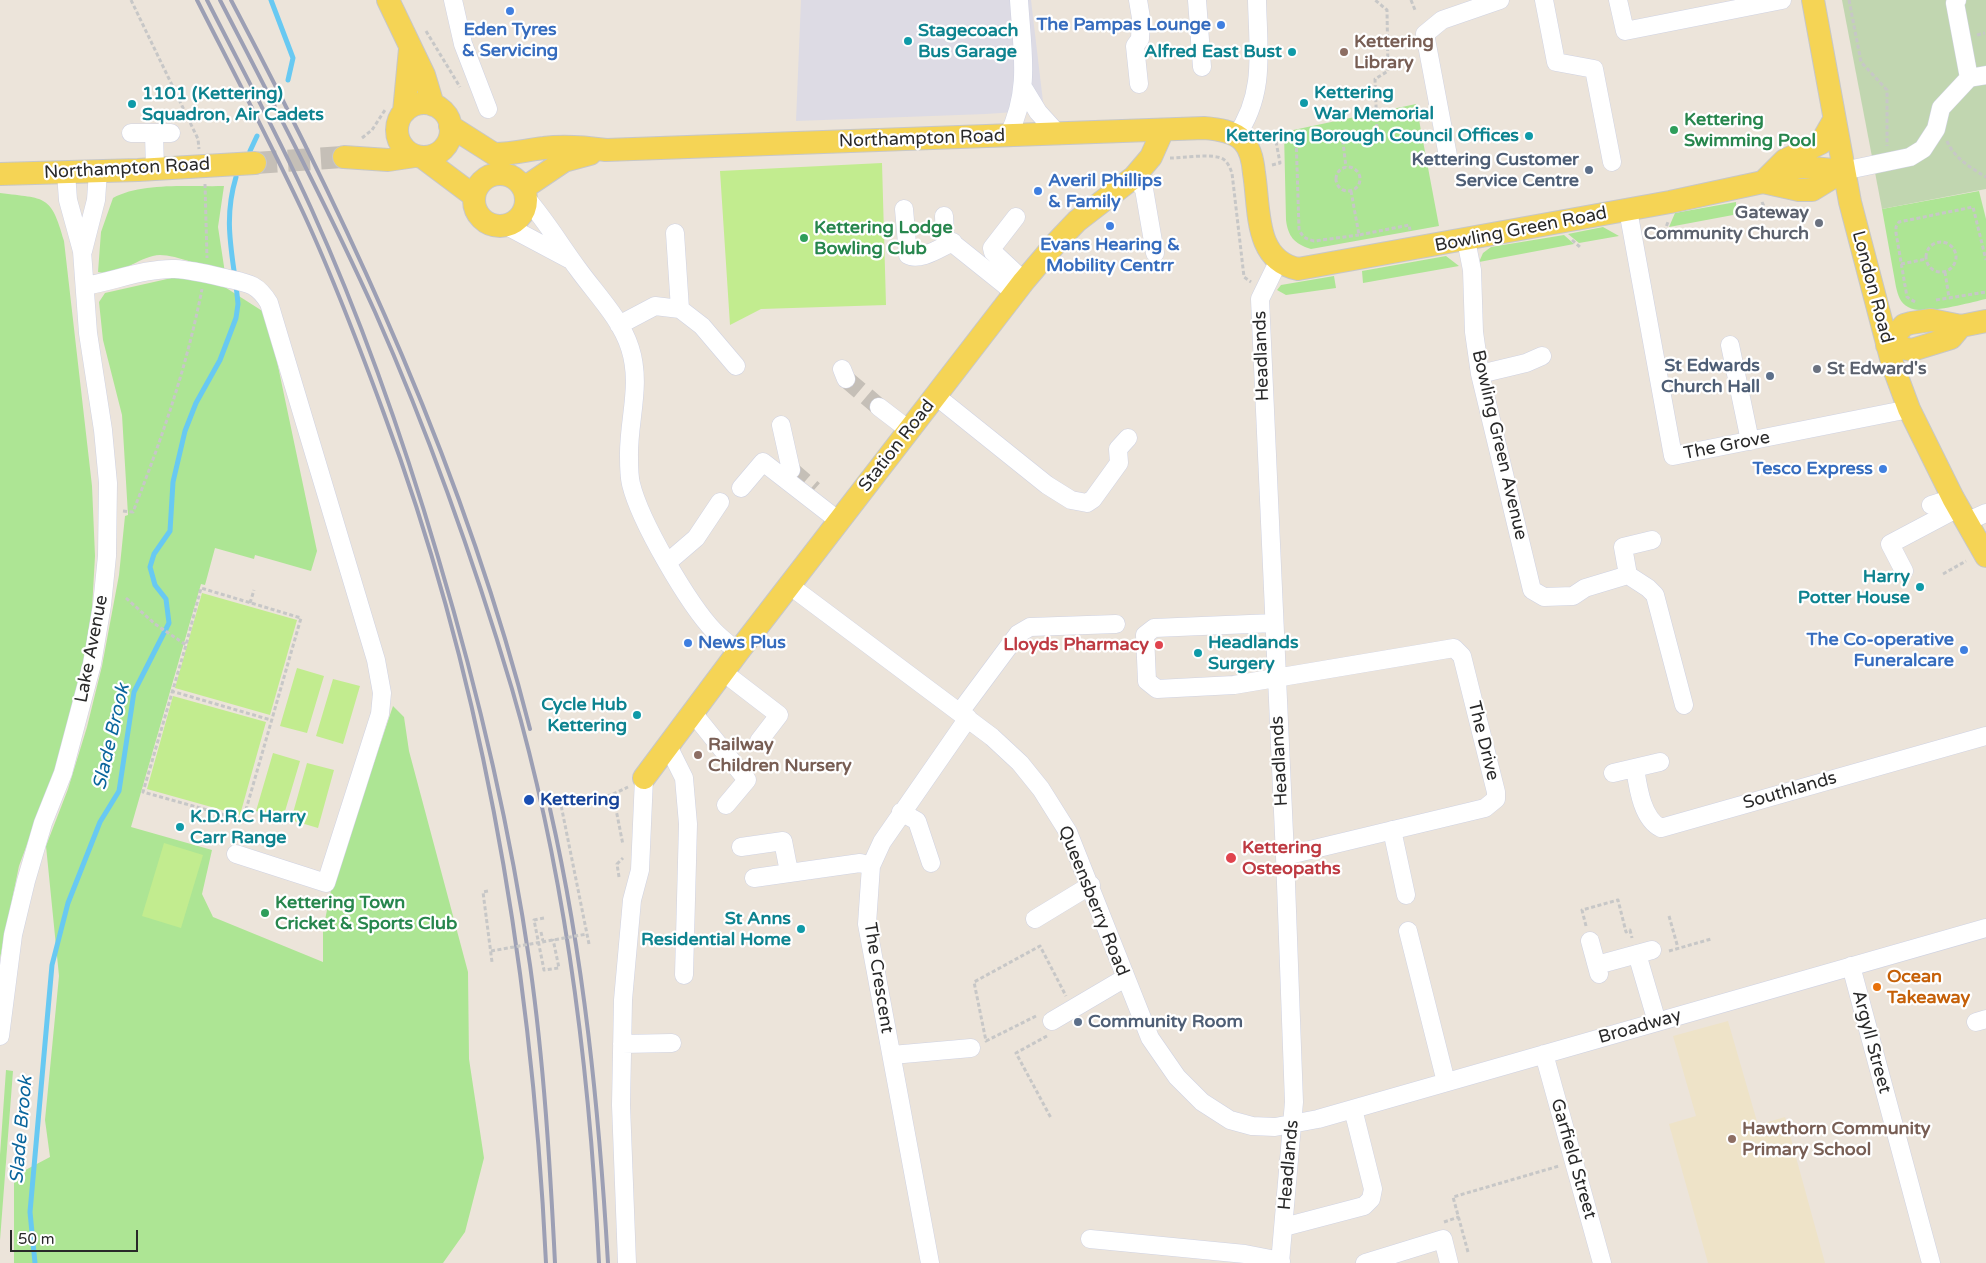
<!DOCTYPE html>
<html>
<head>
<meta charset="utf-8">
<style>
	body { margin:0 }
	#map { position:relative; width:1986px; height:1263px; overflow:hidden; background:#ece4da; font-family:"Varela Round",sans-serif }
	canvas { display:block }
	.scale { position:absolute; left:10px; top:1230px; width:128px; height:22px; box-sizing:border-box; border:2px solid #292929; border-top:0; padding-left:6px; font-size:15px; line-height:18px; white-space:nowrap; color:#292929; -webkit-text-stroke:4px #fff; paint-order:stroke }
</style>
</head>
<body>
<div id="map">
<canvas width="1986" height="1263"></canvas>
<div class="scale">50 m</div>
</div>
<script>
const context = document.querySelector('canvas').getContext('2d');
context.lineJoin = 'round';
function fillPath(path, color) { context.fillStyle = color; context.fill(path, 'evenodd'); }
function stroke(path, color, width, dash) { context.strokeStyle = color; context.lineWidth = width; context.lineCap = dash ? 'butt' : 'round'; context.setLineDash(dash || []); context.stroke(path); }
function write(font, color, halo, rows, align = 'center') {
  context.font = font + ' "Varela Round",sans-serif'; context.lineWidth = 4.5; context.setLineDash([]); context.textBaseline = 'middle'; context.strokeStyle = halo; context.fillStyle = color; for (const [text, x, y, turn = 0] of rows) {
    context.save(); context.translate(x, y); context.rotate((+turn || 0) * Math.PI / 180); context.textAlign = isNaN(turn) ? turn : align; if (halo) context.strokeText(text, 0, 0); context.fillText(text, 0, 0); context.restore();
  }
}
fillPath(new Path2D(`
	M801 0H1031L1044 110 986 114 796 121Z`), '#dddbe4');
fillPath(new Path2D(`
	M1728 1021 1758 1125 1785 1117 1825 1263H1708L1669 1124 1696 1116 1673 1036Z`), '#eee3c8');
fillPath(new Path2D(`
	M1416 104 1439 226 1311 249C1294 244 1288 236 1286 220L1284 132Z
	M224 186 218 227 225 273C209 268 176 255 160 255 138 256 120 278 98 272L101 232 113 198C142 182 190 187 224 186Z
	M1979 191 1986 219V299C1968 303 1923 316 1908 307 1900 303 1898 295 1896 287L1882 209Z
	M0 193C46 199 51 194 64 241L92 486 95 556 92 609 82 671 59 758 19 866 0 958Z
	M1736 202V211L1733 215 1669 227 1675 213Z
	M1603 227 1619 236 1579 243 1568 234Z
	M1564 235 1574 244 1479 262 1483 253 1491 247Z
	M1446 256 1459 266 1363 283 1362 271Z
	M1334 276 1336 288 1286 295 1277 290 1281 285Z
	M176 277 220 284 267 314 317 551 311 571 255 555 254 559 215 548 205 585 201 584 131 827 212 850 202 894 213 917 323 962V930L331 890 393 706 404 717 409 751 468 972 469 1059 484 1158 465 1232 443 1263H14V1176L50 1157 45 1120 59 976 46 846 68 789 87 727 102 666 119 575 125 516 128 515 122 415 103 340 99 302 105 293Z
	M6 1070 13 1071 0 1240V1155Z`), '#ade594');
fillPath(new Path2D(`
	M1842 0H1986V189L1882 209Z`), '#c1d6b0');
fillPath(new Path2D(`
	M882 163 886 305 761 309 730 325 720 171Z
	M202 593 297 620 270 715 175 688Z
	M297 668 324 676 307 733 280 726Z
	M333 679 360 686 343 744 316 736Z
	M173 696 266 722 240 815 147 789Z
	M273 753 300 761 283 818 256 811Z
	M307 763 334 770 318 828 291 820Z
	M164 843 203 855 181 928 142 916Z`), '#c2ec8f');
stroke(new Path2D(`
	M271 0 293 58 288 80
	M250 151 257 136
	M35 1263 30 1212 52 965 68 903 100 822 119 791 134 692 169 623 166 599 155 585 150 567 154 554 170 531 173 482 185 431 196 403 220 360 236 318 238 304C234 257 222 224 236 177`), '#68c9f2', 5);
stroke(new Path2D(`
	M846 379 879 407
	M791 470 814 490`), '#c5bfb7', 18, [18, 9]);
stroke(new Path2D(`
	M255 163 344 157`), '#c5bfb7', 22, [22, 11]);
const minor = new Path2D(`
	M453 0 463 44 488 109
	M1138 0 1141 18 1140 39 1135 46 1139 84
	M1197 0 1202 67
	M1544 0 1556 62 1594 69 1612 162
	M1618 0 1625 31 1782 0
	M1957 0 1955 3 1969 78 1986 75
	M1024 89 1038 112 1058 134
	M131 133H171
	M154 133 155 169
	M1008 136C1031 90 1022 50 1019 0
	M1236 136C1266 94 1258 49 1257 0
	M1448 156 1425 34 1442 20 1500 0
	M1843 171 1910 157 1923 149 1936 129 1941 108 1969 78
	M1134 177 1144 189 1155 253
	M527 199C546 221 561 246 578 269 596 294 621 319 630 348 642 385 628 421 629 457 629 466 629 476 631 484 640 521 688 604 715 632 722 639 730 645 738 652
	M904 209 908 255C920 262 941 247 953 242
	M1628 210 1673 456 1909 409
	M944 216 945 237 1015 293
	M1016 217 992 248 993 252 1024 281
	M507 226 569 259
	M675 233 680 309
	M1466 240 1472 270 1474 332 1480 374 1532 590 1544 597 1573 596 1585 588 1628 575 1648 588 1655 595 1684 705
	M83 251 96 200 98 172
	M1278 262 1260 299 1285 856 1294 1102 1280 1263
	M85 286C114 281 146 268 175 269 192 270 208 274 225 278 247 283 257 283 269 303L376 660 382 693 380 714 326 883 236 854
	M619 325 655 306 680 309 702 326 736 366
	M1730 345 1750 441
	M842 369 846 379
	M1480 374 1526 363 1542 356
	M936 396 1047 485 1071 500 1087 503 1093 499 1119 463 1118 449 1128 438
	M879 407 909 430
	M781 425 791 470
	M741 488 763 462 839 521
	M1931 505 1953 498
	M1966 522 1986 513
	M668 562 696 538 720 502
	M1904 571 1890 544 1958 508
	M1628 575 1623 547 1652 540
	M789 585 992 737 1020 763 1041 789 1068 832 1150 1038 1177 1077 1202 1102 1230 1120 1252 1126 1275 1127 1318 1119 1986 928
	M1274 623 1154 628 1145 635 1147 681 1157 689 1234 685 1454 648 1462 656 1496 792V799L1485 808 1285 856
	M723 672 779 715 759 741
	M960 712 1018 634 1030 627 1116 624
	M693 713 747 780 726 805
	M668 746 684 778 688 824 684 975
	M1635 768C1638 787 1642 819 1661 828L1986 736
	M1613 773 1660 762
	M901 812 917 821 931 863
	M1392 830 1406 895
	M741 847 783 841 789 872
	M754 878 860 863 871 866
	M1035 919 1091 885
	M1408 931 1446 1082
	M1590 941 1599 974
	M1637 954 1657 1022
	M1597 965 1652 950
	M1851 966 1931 1263
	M1052 1021 1125 978
	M1976 1022 1986 1019
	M0 1036 13 935 26 881 43 823 63 773 92 664 102 605 107 556 108 483 103 430 88 333 82 251 68 200 66 173
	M622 1044 672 1043
	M1544 1054 1602 1263
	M892 1055 971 1048
	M1284 1227 1364 1206 1371 1199 1373 1189 1353 1109
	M1090 1239 1245 1254 1281 1261
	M627 1263 621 1105 623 1000 632 900 640 870 644 778
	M930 1263 867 924 871 866 882 842 968 718
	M1365 1263 1443 1239 1449 1263`);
const major = new Path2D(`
	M388 0 424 75 433 105
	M1813 0 1850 202 1893 366 1909 409 1953 498 1986 556
	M397 130a27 27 0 1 1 54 0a27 27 0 1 1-54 0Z
	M404 112 410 49
	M450 126 494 154
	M494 154C514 154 525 150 544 148 565 145 585 147 606 150L1204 128C1217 129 1234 131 1243 141 1251 149 1253 162 1254 173 1260 210 1254 260 1298 269L1670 202 1763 182 1799 190H1812L1843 171
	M344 157 388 160 415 156
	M422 157 474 196
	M1776 171 1802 167 1843 171
	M474 200a26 26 0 1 1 52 0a26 26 0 1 1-52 0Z
	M0 174 138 170 255 163
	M1763 182 1785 160 1821 143 1834 120
	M524 188 564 161 590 154
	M1887 345 1904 325 1911 323 1931 320 1961 326 1986 321
	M1887 345 1912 350 1951 338 1961 326
	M644 778 738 652 1024 281 1057 242 1077 221 1134 177 1151 157 1163 130`);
stroke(minor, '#cfd2e2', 19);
stroke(major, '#c7c7c7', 24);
stroke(new Path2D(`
	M131 0 198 139 199 149
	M1411 0 1415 10
	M1849 0 1861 62 1887 90V146
	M426 31 460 87
	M1977 35 1985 33
	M1342 134 1346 167
	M1296 135 1299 229C1302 237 1306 239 1314 241L1359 235
	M1264 137 1377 132 1375 79 1388 71 1387 10 1375 0
	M362 138 372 130 385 110
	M1947 141C1954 158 1971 168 1986 177
	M1170 158C1182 158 1214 153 1223 159 1228 162 1230 168 1232 173L1244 277 1251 282
	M1272 165 1280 163 1275 136
	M1336 179a12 12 0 1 1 24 0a12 12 0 1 1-24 0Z
	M205 184 207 258
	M1351 191 1359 235 1409 225 1410 230
	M1762 202 1767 213
	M1738 218 1740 206
	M1664 232 1668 222
	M1572 240 1581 248
	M1926 257a15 15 0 1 1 30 0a15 15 0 1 1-30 0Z
	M1901 264 1926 259
	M1945 272 1949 298
	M1936 300 1986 292
	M1915 302 1907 297 1896 233V227L1899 222 1973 207 1986 260
	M123 511 133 512C163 435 186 370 202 289
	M1943 574 1966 561
	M126 598 155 624 186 645 201 588 301 618 243 820 143 792 186 645
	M250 603 254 590
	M171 691 271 720
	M613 794 623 845
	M619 877 617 864 623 858
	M488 891 483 892 492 962
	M1669 916 1678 948
	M544 918 534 920 544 970 559 968 553 939
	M1586 926 1582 910 1618 900 1626 932 1630 930 1632 938
	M541 932 543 941
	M589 944 561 805 611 795 628 787
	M1669 951 1711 939
	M1036 1016 986 1041 974 982 1040 946 1066 996
	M1047 1036 1016 1053 1051 1118
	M1444 1222 1459 1217
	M1468 1252 1453 1197 1559 1166`), '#c7c7c7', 3, [4, 2.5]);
stroke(minor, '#fff', 18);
stroke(major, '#f5d455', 22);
stroke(new Path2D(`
	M197 0C232 69 268 138 301 208 332 274 358 343 383 411 485 684 532 973 546 1263
	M207 0C242 69 279 137 311 208 362 321 403 438 438 557 478 691 510 827 530 965 544 1064 550 1164 555 1263
	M220 0C273 103 327 206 375 312 429 434 474 561 512 689 566 875 590 1070 599 1263
	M231 0C354 233 465 473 530 729
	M550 809C584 958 599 1110 608 1263`), '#9c9fb4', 4);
stroke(new Path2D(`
	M491 951 587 934`), '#c7c7c7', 3, [4, 2.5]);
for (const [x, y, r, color] of [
	[510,11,5,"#3f7fe0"],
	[1221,25,5,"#3f7fe0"],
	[908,41,5,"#0f9aa8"],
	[1292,52,5,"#0f9aa8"],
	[1344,52,5,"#8d6e63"],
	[1304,103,5,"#0f9aa8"],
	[132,104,5,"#0f9aa8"],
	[1674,130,5,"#2e9e5b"],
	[1529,136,5,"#0f9aa8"],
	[1589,170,5,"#5c6f8a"],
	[1038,191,5,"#3f7fe0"],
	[1819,223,5,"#6b7280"],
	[1110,226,5,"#3f7fe0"],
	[804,238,5,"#2e9e5b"],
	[1817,369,5,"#6b7280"],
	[1770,376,5,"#5c6f8a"],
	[1883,469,5,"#3f7fe0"],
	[1920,587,5,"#0f9aa8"],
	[688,643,5,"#3f7fe0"],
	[1159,645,5,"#e0444e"],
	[1964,650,5,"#3f7fe0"],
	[1198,653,5,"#0f9aa8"],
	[637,715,5,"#0f9aa8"],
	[698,755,5,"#8d6e63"],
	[529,800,6,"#1a4fb4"],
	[180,827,5,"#0f9aa8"],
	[1231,858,6,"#e0444e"],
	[265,913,5,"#2e9e5b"],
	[801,929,5,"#0f9aa8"],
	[1877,987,5,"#e8710a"],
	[1078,1022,5,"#5c6f8a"],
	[1732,1139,5,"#8d6e63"]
]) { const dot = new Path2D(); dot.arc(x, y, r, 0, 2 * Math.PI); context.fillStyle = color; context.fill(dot); stroke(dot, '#fff', 2); }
write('bold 18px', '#366cbe', '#fff', [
	["The Pampas Lounge",1211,25],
	["Eden Tyres",510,30,"center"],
	["& Servicing",510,51,"center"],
	["Averil Phillips",1048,181,"left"],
	["& Family",1048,202,"left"],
	["Evans Hearing &",1110,245,"center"],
	["Mobility Centrr",1110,266,"center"],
	["Tesco Express",1873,469],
	["The Co-operative",1954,640],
	["Funeralcare",1954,661],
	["News Plus",698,643,"left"]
], 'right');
write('bold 18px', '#0d838f', '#fff', [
	["Stagecoach",918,31],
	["Bus Garage",918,52],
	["Alfred East Bust",1282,52,"right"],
	["Kettering",1314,93],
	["War Memorial",1314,114],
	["1101 (Kettering)",142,94],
	["Squadron, Air Cadets",142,115],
	["Kettering Borough Council Offices",1519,136,"right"],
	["Harry",1910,577,"right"],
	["Potter House",1910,598,"right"],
	["Headlands",1208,643],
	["Surgery",1208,664],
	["Cycle Hub",627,705,"right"],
	["Kettering",627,726,"right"],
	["K.D.R.C Harry",190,817],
	["Carr Range",190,838],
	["St Anns",791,919,"right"],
	["Residential Home",791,940,"right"]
], 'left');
write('bold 18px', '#785e54', '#fff', [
	["Kettering",1354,42],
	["Library",1354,63],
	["Railway",708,745],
	["Children Nursery",708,766],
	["Hawthorn Community",1742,1129],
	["Primary School",1742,1150]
], 'left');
write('bold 18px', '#27864d', '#fff', [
	["Kettering",1684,120],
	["Swimming Pool",1684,141],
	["Kettering Lodge",814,228],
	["Bowling Club",814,249],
	["Kettering Town",275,903],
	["Cricket & Sports Club",275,924]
], 'left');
write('18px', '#292929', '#fff', [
	["Northampton Road",922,139,-2],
	["Northampton Road",127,169,-3],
	["Bowling Green Road",1521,230,-11],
	["London Road",1872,287,75],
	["Headlands",1262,356,-92],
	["Bowling Green Avenue",1499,445,77],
	["Station Road",897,446,-52],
	["The Grove",1727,446,-11],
	["Lake Avenue",92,649,-79],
	["The Drive",1483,741,76],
	["Headlands",1280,761,-93],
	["Southlands",1790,791,-16],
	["Queensberry Road",1093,901,68],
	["The Crescent",878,978,81],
	["Broadway",1640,1027,-16],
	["Argyll Street",1871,1042,75],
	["Garfield Street",1573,1159,74],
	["Headlands",1289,1165,-85]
]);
write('bold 18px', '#4e5e75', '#fff', [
	["Kettering Customer",1579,160],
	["Service Centre",1579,181],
	["St Edwards",1760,366],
	["Church Hall",1760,387],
	["Community Room",1088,1022,"left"]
], 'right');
write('bold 18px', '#5b616d', '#fff', [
	["Gateway",1809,213],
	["Community Church",1809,234],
	["St Edward's",1827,369,"left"]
], 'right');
write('bold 18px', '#be3a42', '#fff', [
	["Lloyds Pharmacy",1149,645],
	["Kettering",1242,848,"left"],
	["Osteopaths",1242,869,"left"]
], 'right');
write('bold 18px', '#164399', '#fff', [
	["Kettering",540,800]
], 'left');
write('bold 18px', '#c56008', '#fff', [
	["Ocean",1887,977],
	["Takeaway",1887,998]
], 'left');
write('italic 19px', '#09659c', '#fff', [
	["Slade Brook",112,737,-77],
	["Slade Brook",22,1130,-85]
]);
</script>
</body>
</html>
